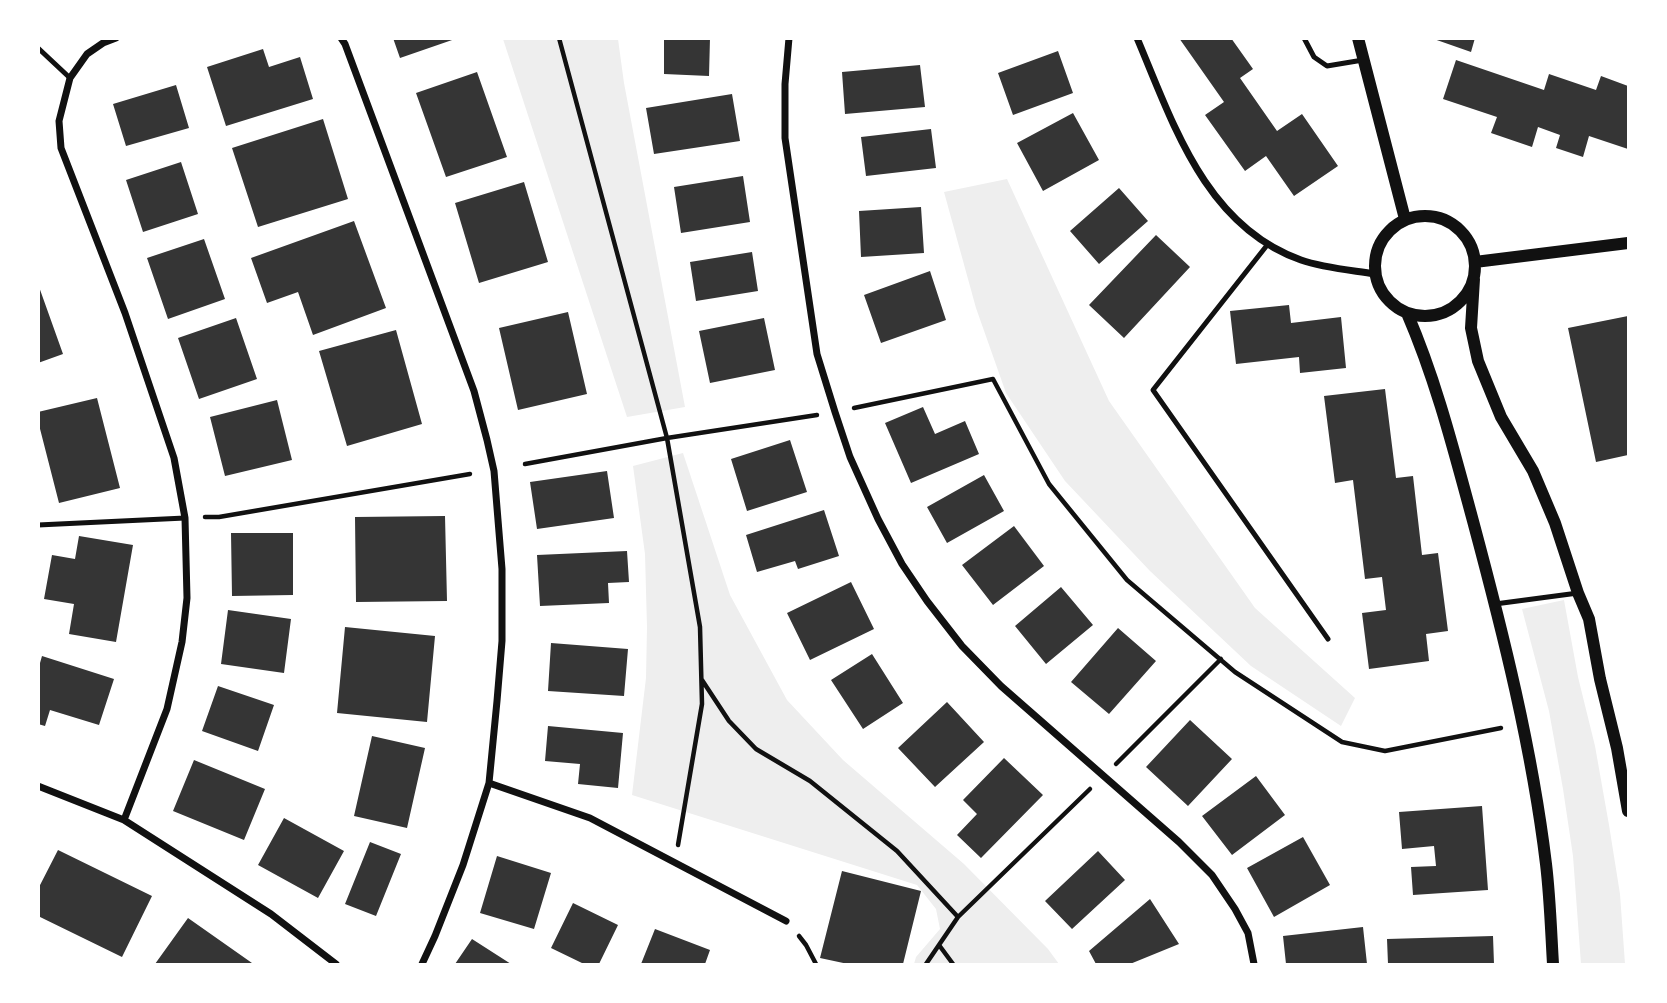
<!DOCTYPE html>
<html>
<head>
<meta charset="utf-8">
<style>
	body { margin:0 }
	#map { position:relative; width:1667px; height:1003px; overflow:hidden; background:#fff; font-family:Signika,sans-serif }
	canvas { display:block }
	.frame { position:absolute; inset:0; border:40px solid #fff; pointer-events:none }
</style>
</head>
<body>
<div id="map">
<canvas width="1667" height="1003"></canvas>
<div class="frame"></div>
</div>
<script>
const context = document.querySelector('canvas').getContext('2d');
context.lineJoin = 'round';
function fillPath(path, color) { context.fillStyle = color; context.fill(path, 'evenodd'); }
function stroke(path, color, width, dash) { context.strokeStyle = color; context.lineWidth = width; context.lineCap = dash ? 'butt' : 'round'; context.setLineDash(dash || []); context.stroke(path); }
fillPath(new Path2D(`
	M503 39H618L624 83 685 407 627 417Z
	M1007 179 1109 401 1255 608 1355 698 1341 726 1251 666 1150 571 1065 481 1006 393 976 308 944 192Z
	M683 453 730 595 787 700 843 760 964 864 1048 949 1059 964H914L916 957 940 929 936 909 917 885 632 795 646 678 647 627 645 554 633 466Z
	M1564 600 1578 677 1595 746 1609 825 1620 894 1625 964H1581L1573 856 1563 789 1549 711 1522 609Z`), '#eee');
fillPath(new Path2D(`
	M393 38H455V39L400 58Z
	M664 38H710L709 76 664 74Z
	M1179 38H1231L1253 69 1240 78 1277 131 1302 114 1338 166 1294 196 1266 156 1245 171 1205 115 1224 102Z
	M1431 38H1475L1471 52Z
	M263 49 269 67 300 57 313 99 226 126 207 67Z
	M1058 51 1073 93 1013 115 998 73Z
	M1456 60 1544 90 1549 74 1596 90 1601 76 1628 86V149L1589 136 1583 157 1556 148 1560 135 1538 127 1532 147 1491 133 1497 117 1443 99Z
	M920 65 925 107 845 114 842 72Z
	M477 72 507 157 446 177 416 93Z
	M176 85 189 128 126 146 113 104Z
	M732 94 740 141 654 154 646 108Z
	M1073 113 1099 160 1043 191 1017 143Z
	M323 119 348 199 258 227 232 148Z
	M931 129 936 168 866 176 861 137Z
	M181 162 198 214 143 232 126 180Z
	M743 176 750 222 681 233 674 187Z
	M524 182 548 262 479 283 455 203Z
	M1119 188 1148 221 1099 264 1070 231Z
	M921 207 924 253 861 257 859 211Z
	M354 221 386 308 313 335 298 292 267 303 251 258Z
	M1156 235 1190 267 1124 338 1089 305Z
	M204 239 225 299 168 319 147 258Z
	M752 252 758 291 696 301 690 262Z
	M930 271 946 320 881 343 864 295Z
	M38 284 63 354 38 363Z
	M1289 305 1291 323 1341 317 1346 368 1300 373 1299 357 1236 364 1230 311Z
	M568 312 587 394 518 410 499 328Z
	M1628 316V455L1596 462 1568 328Z
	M236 318 257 379 199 399 178 338Z
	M764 318 775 370 710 383 699 331Z
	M396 330 422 424 347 446 319 351Z
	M1385 389 1396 478 1413 476 1422 555 1438 553 1448 631 1426 634 1429 661 1369 669 1362 613 1386 610 1382 577 1365 579 1353 480 1335 483 1324 396Z
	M97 398 120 488 59 503 38 421V412Z
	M277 400 292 460 225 476 210 417Z
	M923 407 935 434 965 421 979 454 911 483 885 423Z
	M790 440 807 492 747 511 731 459Z
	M607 471 614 518 537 529 530 482Z
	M984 475 1004 511 947 543 927 507Z
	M824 510 839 556 798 569 795 561 757 572 746 535Z
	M445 516 447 601 356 602 355 517Z
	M1014 526 1044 566 993 605 962 565Z
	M231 533H293V595L232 596Z
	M79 536 133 545 116 642 69 634 74 604 44 599 52 555 75 559Z
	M627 551 629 582 608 583 609 603 540 606 537 555Z
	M851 582 874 629 810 660 787 613Z
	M1061 587 1093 625 1046 664 1015 626Z
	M228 610 291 619 284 673 221 664Z
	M345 627 435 636 427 722 337 713Z
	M1118 628 1156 661 1109 714 1071 682Z
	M551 643 628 649 624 696 548 691Z
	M872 654 903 703 863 729 831 680Z
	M42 656 114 679 99 725 50 710 45 726 38 724V670Z
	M218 686 274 705 258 751 202 731Z
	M947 702 984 742 935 787 898 748Z
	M1190 720 1232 759 1188 806 1146 767Z
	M548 726 623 733 618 788 578 784 580 764 545 761Z
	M372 736 425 748 407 828 354 816Z
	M1004 758 1043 795 981 858 957 835 977 814 963 800Z
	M194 760 265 789 244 840 173 811Z
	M1256 776 1285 815 1232 855 1202 816Z
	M1482 806 1488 890 1413 895 1411 867 1436 866 1434 846 1402 849 1399 812Z
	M284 818 344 851 318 898 258 865Z
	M1303 837 1330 885 1274 917 1247 868Z
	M370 842 401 854 376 916 345 904Z
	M58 850 152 896 122 957 38 916V889Z
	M1098 851 1125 880 1072 929 1045 901Z
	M497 856 551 873 534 929 480 913Z
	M842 871 921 891 903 964H848L820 958Z
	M1150 899 1179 944 1130 964H1096L1089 951Z
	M573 903 618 925 599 964H584L551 948Z
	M188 918 252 963 251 964H155Z
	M1363 927 1367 964H1286L1283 936Z
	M655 929 710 950 705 964H641Z
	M1493 936 1494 964H1388L1387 939Z
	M472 939 511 964H455Z`), '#353535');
stroke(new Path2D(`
	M559 38 667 438 700 627 702 704 678 845
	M854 408 993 379 1049 484 1127 580 1235 672 1342 742 1385 751 1501 728
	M525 464 667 438 817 415
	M205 517H219L470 474
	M702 680 729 721 756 749 810 781 897 851 958 917
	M1116 764 1221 659
	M799 936 806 945 816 964
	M939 945 953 964
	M926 964 958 917 1090 789`), '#111', 4.5);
stroke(new Path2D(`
	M1304 38 1314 57 1327 66 1363 60
	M38 48 70 78
	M1268 244 1153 390 1328 639
	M38 525 185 518
	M1495 604 1578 593`), '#111', 5);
stroke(new Path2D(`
	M116 38 103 43 87 54 70 78 59 121 61 148 125 313 174 458 185 518 187 598 182 642 167 709 124 820
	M341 38 345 44 474 391 487 440 494 471 502 569V641L497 701 489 783 463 865 435 936 422 964
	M789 38 785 84V138L817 354 835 412 850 457 878 519 902 564 927 601 962 646 1001 686 1179 842 1212 875 1235 909 1248 933 1254 964
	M1137 38C1173 123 1205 226 1301 260 1324 268 1350 270 1375 274
	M489 783 590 818 786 921
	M38 786 124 820 271 914 336 964`), '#111', 7);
stroke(new Path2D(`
	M1358 38 1405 219
	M1375 266a50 50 0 1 1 100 0a50 50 0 1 1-100 0Z
	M1475 262 1628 243
	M1474 279 1471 328 1478 361 1501 417 1533 471 1555 523 1578 593 1589 619 1600 679 1617 748 1628 811
	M1407 313C1436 380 1454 451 1473 521 1503 633 1532 748 1546 864 1550 897 1551 931 1553 964`), '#111', 12);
</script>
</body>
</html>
